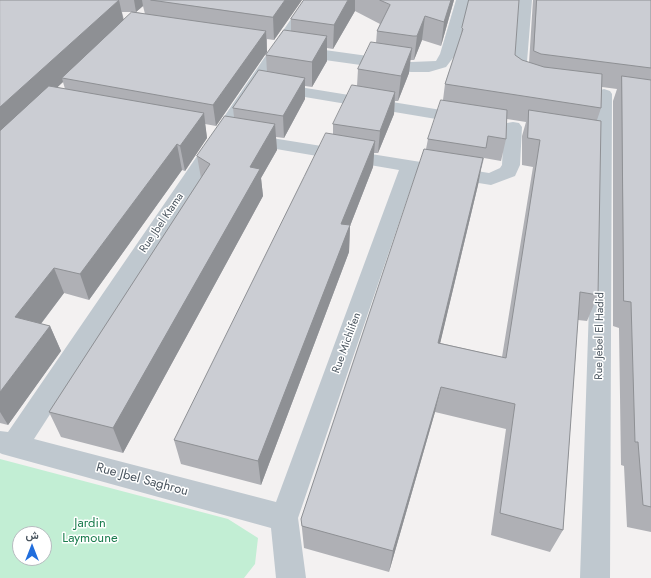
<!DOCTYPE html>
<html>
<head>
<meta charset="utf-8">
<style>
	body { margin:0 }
	#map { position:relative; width:651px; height:578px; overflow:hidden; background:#f3f1f1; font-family:Jost,Vazirmatn,sans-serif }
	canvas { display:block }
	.north { position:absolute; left:12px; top:526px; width:40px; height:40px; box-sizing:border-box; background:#fff; border:1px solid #b6bbbf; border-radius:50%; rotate:0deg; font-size:11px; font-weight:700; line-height:16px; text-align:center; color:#49545e }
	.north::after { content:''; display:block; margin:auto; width:14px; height:18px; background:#216edd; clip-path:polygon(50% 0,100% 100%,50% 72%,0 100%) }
</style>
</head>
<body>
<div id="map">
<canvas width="651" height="578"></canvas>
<div class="north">ش</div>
</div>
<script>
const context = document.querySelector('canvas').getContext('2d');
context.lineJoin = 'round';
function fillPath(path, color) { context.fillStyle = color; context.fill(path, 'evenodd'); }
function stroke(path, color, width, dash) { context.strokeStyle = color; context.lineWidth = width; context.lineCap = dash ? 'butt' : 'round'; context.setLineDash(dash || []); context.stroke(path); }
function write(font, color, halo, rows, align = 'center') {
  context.font = font + ' Jost,sans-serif'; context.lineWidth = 3; context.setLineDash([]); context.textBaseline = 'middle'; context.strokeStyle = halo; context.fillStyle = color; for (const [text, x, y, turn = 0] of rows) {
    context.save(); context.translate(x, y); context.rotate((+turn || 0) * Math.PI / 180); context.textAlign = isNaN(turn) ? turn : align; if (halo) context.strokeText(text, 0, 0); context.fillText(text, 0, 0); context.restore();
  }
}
fillPath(new Path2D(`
	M0 459 228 519 258 538 255 564 244 578H0ZM20 534H44V558H20Z`), '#c2eed4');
fillPath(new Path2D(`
	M304 0H318L34 439 276 502 399 170 247 144 241 143 238 139 241 135 247 134 489 173 500 168 502 165 504 127 507 123 513 122 519 123 522 127 520 165 515 176 491 185 416 173 298 518 306 578H276L271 528 2 454 0 453V431L8 432Z
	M456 0H470L456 54 446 67 429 72H411L296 56 291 54 288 51 291 48 296 46 411 62 436 61 440 54Z
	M518 0H532L526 74 536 83 534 86C524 89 516 83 510 75Z
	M275 83 466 114 472 115 475 119 472 123 466 124 269 91 267 88 269 85Z
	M604 89 610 91 612 94 610 578H580L596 94 598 91Z`), '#bfc8cf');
fillPath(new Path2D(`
	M0 0H302L274 40 267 39V52L216 126 205 124 207 138 185 171 182 170 89 300 64 293 41 324 50 326 61 351 8 425 0 423ZM143 6 145 14 136 12ZM122 12H132L124 20ZM63 82 65 89 57 87Z
	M304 0H454L441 46 422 40 414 60H410L409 73 398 101H395L394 114 378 153H374L373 167 350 226 349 252 261 485 181 464 174 440 333 134V124L357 86 358 69 376 43 377 31 380 24 355 11 333 49 327 48V61L312 87 305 86V99L284 138 276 137 277 150 261 178 263 196 123 453 61 437 49 412 201 178 197 156 234 117 233 108 267 72 266 55 291 31V19Z
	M533 0H651V532L627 527 624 466 621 465 619 328 613 326V101L617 89 602 87 601 108 597 120 598 295 587 321 578 320 563 530 550 552 491 535 506 429 435 412 389 572 304 548 301 519 426 149 428 139 443 100 445 84 460 39 462 28 515 55 522 60 529 63ZM507 119 526 122 522 136V165L533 167 502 357 440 343 478 185 481 170 484 158 501 161 506 139Z`), '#afb0b5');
fillPath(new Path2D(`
	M119 0 124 23 62 78 63 82 0 142V107Z
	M134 0H142L143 6 136 12Z
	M285 0H302L274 40 273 17Z
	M348 0H355V11L333 49 334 25Z
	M451 0H454L441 46 444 22Z
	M425 16 422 40 414 60 417 36Z
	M266 31 267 52 216 126 213 105Z
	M327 36V61L312 87V62Z
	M412 48 409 73 398 101 401 76Z
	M305 78V99L284 138 283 116Z
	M395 92 394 114 378 153 380 131Z
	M204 113 207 138 185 171 180 146Z
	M275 124 277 150 261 178 263 196 123 453 113 428 250 167Z
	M375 141 373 167 350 226 349 252 261 485 258 461 341 224Z
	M177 144 182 170 89 300 80 274Z
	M483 158 478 185 434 369 438 343Z
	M54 268 64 293 27 342 15 317Z
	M50 326 61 351 8 425 0 412V392Z
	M441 387 435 412 389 572 393 551Z`), '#8e9094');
const building = new Path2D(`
	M0 0H119L0 107Z
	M151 0H285L273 17Z
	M304 0H348L334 25 291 19Z
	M380 0H451L444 22 425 16 417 36H413L377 31 390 5Z
	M469 0H519L515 55 522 60 544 67 602 74 601 108 445 84 463 29 462 28Z
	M537 0H651V68L541 54 534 51Z
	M132 12 266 31 213 105 62 78Z
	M284 30 327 36 312 62 266 55Z
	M371 42 412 48 401 76 358 69Z
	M259 70 305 78 283 116 233 108Z
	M622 76 651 80V507L643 505 638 442H635L631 302 624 301Z
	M352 85 395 92 380 131 333 124Z
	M49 86 204 113 180 146 177 144 80 274 54 268 15 317 50 326 0 392V131Z
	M441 100 507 110 506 139 488 136 486 148 428 139Z
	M529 110 601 121 598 295 580 292 563 530 500 513 515 404 441 387 393 551 302 526 301 519 424 149 483 158 438 343 506 358 540 140 528 138Z
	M225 116 275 124 250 167 260 169 113 428 49 412 210 164 197 156Z
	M326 133 375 141 341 224 350 225 258 461 174 440 304 177Z`);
fillPath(building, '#cbcdd3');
stroke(building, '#8e9094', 1);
write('11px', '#49545e', '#fff', [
	["Rue Jbel Ktama",162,223,-56],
	["Rue Jebel El Hadid",600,336,-89],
	["Rue Michlifen",347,343,-70]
]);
write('13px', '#49545e', '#fff', [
	["Rue Jbel Saghrou",142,480,15]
]);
write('13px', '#1c7d4f', '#fff', [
	["Jardin",90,524],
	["Laymoune",90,539]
]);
</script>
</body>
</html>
